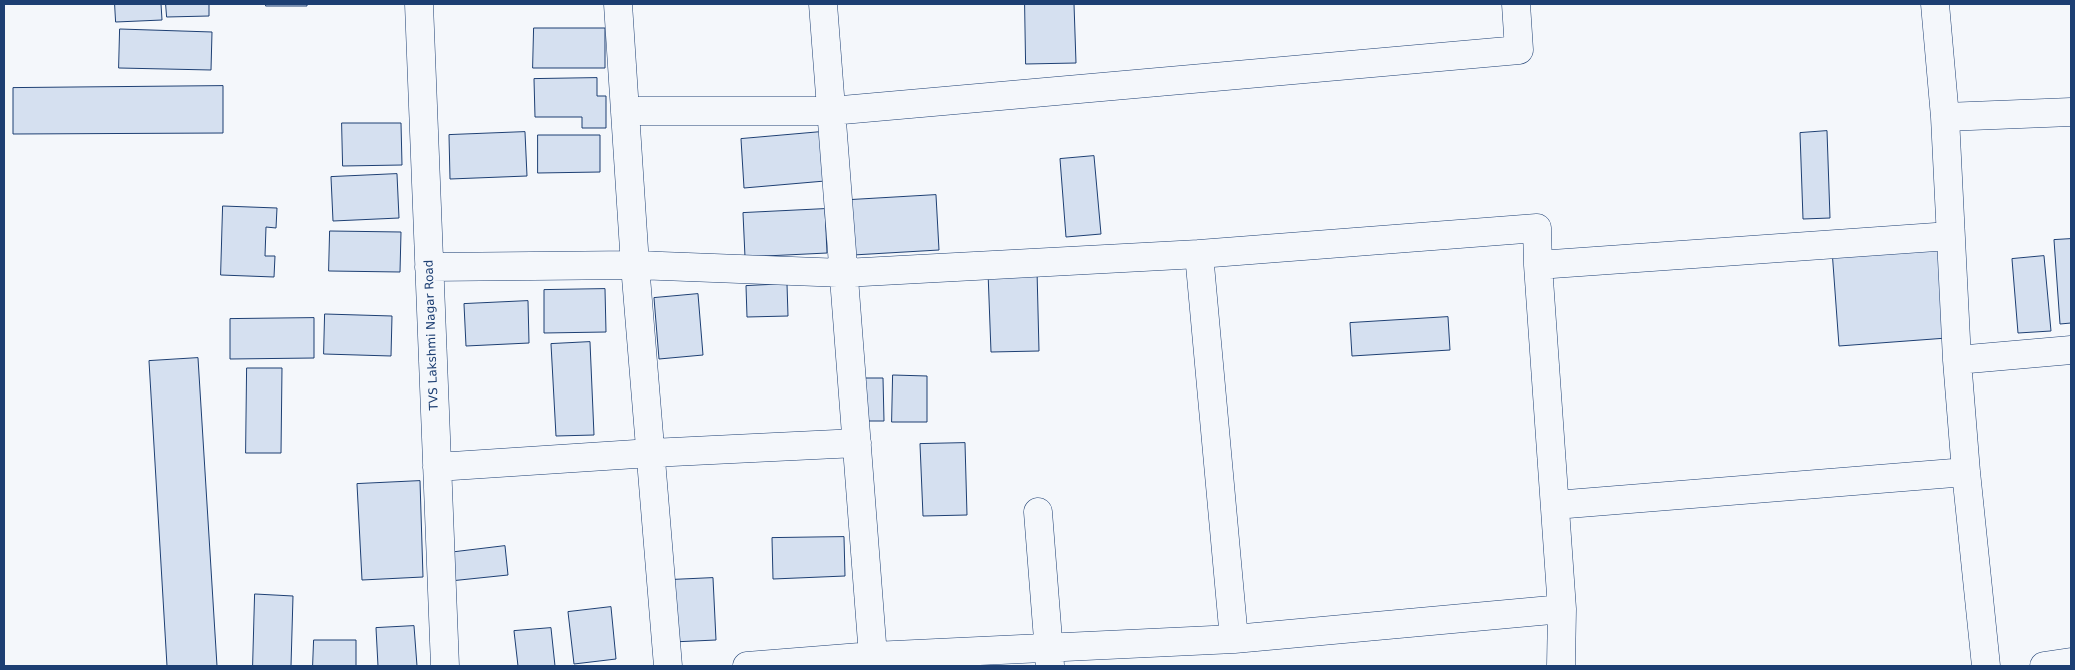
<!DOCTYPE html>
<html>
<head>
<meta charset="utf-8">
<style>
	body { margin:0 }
	#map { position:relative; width:2075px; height:670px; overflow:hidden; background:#f4f7fb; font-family:"DejaVu Sans",sans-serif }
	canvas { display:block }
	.frame { position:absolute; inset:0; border:5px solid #1d3f73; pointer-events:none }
</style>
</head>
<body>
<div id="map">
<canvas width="2075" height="670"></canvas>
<div class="frame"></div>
</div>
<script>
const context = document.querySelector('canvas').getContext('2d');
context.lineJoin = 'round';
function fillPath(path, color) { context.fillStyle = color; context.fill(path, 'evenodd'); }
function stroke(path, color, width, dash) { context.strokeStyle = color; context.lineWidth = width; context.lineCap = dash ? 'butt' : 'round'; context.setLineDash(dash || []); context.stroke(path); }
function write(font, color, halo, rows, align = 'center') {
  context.font = font + ' "DejaVu Sans",sans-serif'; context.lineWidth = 4; context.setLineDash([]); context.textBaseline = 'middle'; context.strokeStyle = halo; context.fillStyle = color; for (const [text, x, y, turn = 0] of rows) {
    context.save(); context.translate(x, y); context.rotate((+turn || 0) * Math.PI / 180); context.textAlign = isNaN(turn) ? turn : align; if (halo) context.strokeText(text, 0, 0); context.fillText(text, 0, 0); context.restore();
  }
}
const building = new Path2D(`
	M115 4H161L162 20 116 22Z
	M166 4H209V16L167 17Z
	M266 4H307V6H266Z
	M1025 4H1074L1076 63 1026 64Z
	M534 28H605V68H533Z
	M120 29 212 32 211 70 119 68Z
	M597 78V96H606V128H582V117H535L534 79Z
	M223 86V133L13 134V88Z
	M342 123H401L402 165 343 166Z
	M1827 131 1830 218 1803 219 1800 133Z
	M525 132 527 176 450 179 449 135Z
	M821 132 825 181 744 188 741 139Z
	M538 135H600V172L538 173Z
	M1094 156 1101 234 1066 237 1060 159Z
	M397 174 399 218 333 221 331 177Z
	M936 195 939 250 853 255 850 200Z
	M223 206 277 208 276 228 266 227 265 256H275L274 277 221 275Z
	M825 209 827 253 745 257 743 213Z
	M330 231 401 232 400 272 329 271Z
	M2071 239V323L2060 324 2054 240Z
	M1940 242 1947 338 1839 346 1832 250Z
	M2044 256 2051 331 2018 333 2012 259Z
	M1037 270 1039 351 991 352 988 272Z
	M787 284 788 316 747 317 746 286Z
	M605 289 606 332 544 333V290Z
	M698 294 703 355 659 359 654 298Z
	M528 301 529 343 466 346 464 304Z
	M325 314 392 316 391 356 324 354Z
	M1448 317 1450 350 1352 356 1350 323Z
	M314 318V358L230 359V319Z
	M590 342 594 435 556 436 551 344Z
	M198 358 217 666H167L149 361Z
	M247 368H282L281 453H246Z
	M893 375 927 376V422H892Z
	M861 378H883L884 421H862Z
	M965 443 967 515 923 516 920 444Z
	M420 481 423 577 362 580 357 484Z
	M844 537 845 576 773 579 772 538Z
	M505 546 508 575 450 581 447 553Z
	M713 578 716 640 672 642 669 580Z
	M255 594 293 596 291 666H253Z
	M611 607 616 659 574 664 568 612Z
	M414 626 417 666H378L376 628Z
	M551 628 555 666H518L514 631Z
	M314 640H356V666H313Z`);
fillPath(building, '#d5e0f0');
stroke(building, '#1d3f73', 1);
const minor = new Path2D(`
	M419 4 445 666
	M618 4 635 265 668 666
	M823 4 873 656
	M1935 4 1945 117 1957 360 1966 472 1986 666
	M626 111H831L1519 50 1516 4
	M1945 117 2071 112
	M429 267 635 265 844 273 1199 254
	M1957 360 2071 350
	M437 467 651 453 857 443
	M1555 505 1966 472
	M1038 512 1050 665
	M1234 639 1562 609
	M747 666 873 656 1234 639 1199 254 1537 228 1538 265
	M1561 666 1562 609 1538 265 1950 236
	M2044 666 2071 662`);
stroke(minor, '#1d3f73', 29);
stroke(minor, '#f4f7fb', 28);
write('12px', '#1d3f73', '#f4f7fb', [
	["TVS Lakshmi Nagar Road",432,335,-92]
]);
</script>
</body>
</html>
